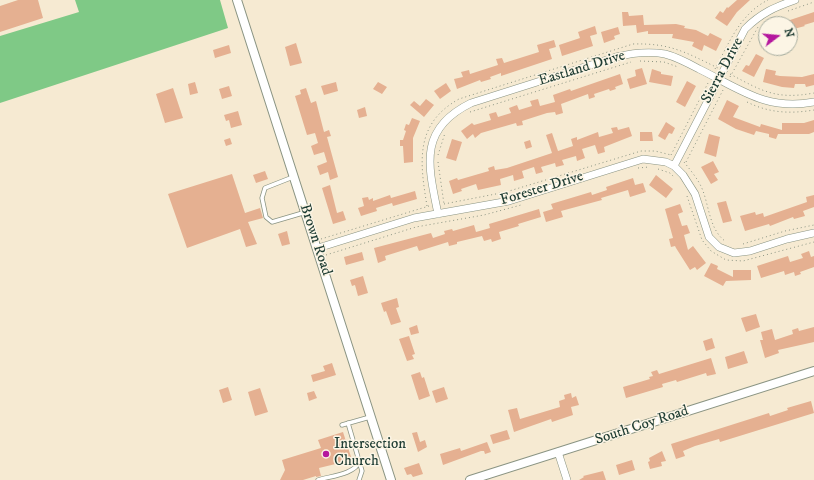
<!DOCTYPE html>
<html>
<head>
<meta charset="utf-8">
<style>
	body { margin:0 }
	#map { position:relative; width:814px; height:480px; overflow:hidden; background:#f6ead2; font-family:"IM FELL DW Pica",serif }
	canvas { display:block }
	.north { position:absolute; left:758px; top:16px; width:40px; height:40px; box-sizing:border-box; background:#fcf5e5; border:1px solid #a4ab9e; border-radius:50%; rotate:74deg; font-size:11px; font-weight:700; line-height:16px; text-align:center; color:#1f3d34 }
	.north::after { content:''; display:block; margin:auto; width:14px; height:18px; background:#b5179e; clip-path:polygon(50% 0,100% 100%,50% 72%,0 100%) }
</style>
</head>
<body>
<div id="map">
<canvas width="814" height="480"></canvas>
<div class="north">N</div>
</div>
<script>
const context = document.querySelector('canvas').getContext('2d');
context.lineJoin = 'round';
function fillPath(path, color) { context.fillStyle = color; context.fill(path, 'evenodd'); }
function stroke(path, color, width, dash) { context.strokeStyle = color; context.lineWidth = width; context.lineCap = dash ? 'butt' : 'round'; context.setLineDash(dash || []); context.stroke(path); }
function write(font, color, halo, rows, align = 'center') {
  context.font = font + ' "IM FELL DW Pica",serif'; context.lineWidth = 3; context.setLineDash([]); context.textBaseline = 'middle'; context.strokeStyle = halo; context.fillStyle = color; for (const [text, x, y, turn = 0] of rows) {
    context.save(); context.translate(x, y); context.rotate((+turn || 0) * Math.PI / 180); context.textAlign = isNaN(turn) ? turn : align; if (halo) context.strokeText(text, 0, 0); context.fillText(text, 0, 0); context.restore();
  }
}
fillPath(new Path2D(`
	M75 0H220L228 28 0 103V36L79 12Z`), '#7fc986');
fillPath(new Path2D(`
	M18 0H38L43 18 0 32V6Z
	M737 0H750L737 12 727 26 715 18 720 11 723 13 727 7 728 8Z
	M622 12H628L629 16 643 15 644 25 676 24 685 26 684 28 696 30 708 36 710 33 722 39 716 51 704 45 702 51 692 46 694 42 672 38 673 34H648V31L637 33 636 25 623 26Z
	M814 12V22L804 25 805 26 790 30V24H778Z
	M595 26 597 34 590 36 593 46 562 56 559 45 580 38 578 32Z
	M618 27 620 34 614 36 615 39 604 43 601 32Z
	M554 40 556 47 549 49 552 59 501 76V73L490 77 491 79 481 82 480 80 457 89 454 79 463 77 461 72 469 70 470 74 498 65 496 59 502 58 504 63 539 52 537 45Z
	M296 43 302 63 290 66 285 47Z
	M229 45 231 53 215 58 213 50Z
	M756 54 764 58 754 77 742 71 746 65 749 66Z
	M642 68 647 84 630 89 627 79 636 76 635 70Z
	M652 69 661 72V74L673 76 671 86 649 82Z
	M766 69 776 71 775 75 780 76 802 77 814 74V85L806 87 805 84H795L794 88 782 87 763 82Z
	M620 74 623 84 615 87 616 89 610 91 609 89 594 94 595 97 589 99 588 94 561 104 563 113 556 115 555 112 547 113 522 121 523 125 517 126 516 123 481 133 475 138 473 134 467 139 461 131 472 123 474 125 491 120 489 114 496 112 498 117 511 113 509 108 517 105 519 110 532 106 530 101 538 99 540 106 555 102 553 95 570 89 571 91Z
	M687 81 696 86 685 107 676 102Z
	M195 82 198 93 190 95 188 84Z
	M336 82 338 91 324 95 321 86Z
	M378 82 387 87 382 94 373 89Z
	M446 83 451 91 440 99 434 91Z
	M229 86 232 96 222 99 219 89Z
	M173 88 183 118 165 123 156 94Z
	M306 88 311 103 316 101 324 132 329 130 331 136 327 137 338 177 330 180 328 172 320 175 317 166 327 162 324 152 314 155 311 146 318 143 315 133 307 135 295 96 301 94 300 90Z
	M426 99 434 105 424 117 410 105 414 101 420 106Z
	M727 100 739 106 733 117 760 127 761 124 782 130V123H804L814 120V132L809 134H778L776 139 769 137V134L756 131 754 135 736 129 718 119Z
	M365 107 367 116 359 118 357 110Z
	M238 111 242 125 231 128 229 120 226 121 224 115Z
	M412 118 420 121 413 138V162L404 163 403 146H400V140H403L406 131 404 130 406 124 409 125Z
	M666 122 675 128 672 134 669 133 665 140 658 136Z
	M617 127 618 130 629 127 632 136 604 147 605 152 598 154 595 145 582 149 585 158 577 161 576 156 562 160 564 165 556 167 555 163 541 167 543 172 536 174 534 167 522 171 524 178 514 181 513 175 500 179 501 185 478 190 476 184 461 189 462 191 453 194 449 181 457 178 458 180 489 171 488 168 494 166 495 170 507 168 552 153 546 135 552 133 558 151 573 146 571 139 577 137V140L598 132 599 137 613 133 611 128Z
	M640 132H652L653 141H640Z
	M709 134 720 137 716 157 704 153Z
	M230 138 232 144 226 146 224 140Z
	M452 139 462 142 456 161 446 158Z
	M530 140 532 147 526 149 524 142Z
	M713 161 719 172 714 174 718 180 711 184 701 167Z
	M265 171 268 179 256 183 253 175Z
	M232 174 245 213 260 208 263 218 248 222 257 244 246 247 240 229 187 248 168 194Z
	M656 175 673 189 666 198 649 185Z
	M633 178 635 185 643 183 646 192 630 197 628 190 601 198 602 200 561 211 563 217 546 222 543 212 553 209 551 204 591 192 592 195 607 190 606 187Z
	M330 185 337 213 343 211 346 220 333 224 322 188Z
	M415 191 417 199 393 206 392 203 376 208 377 211 361 216 358 208 364 206 362 198 368 197 369 200 373 198V201L390 195 391 198Z
	M814 195V207L803 211 805 216 794 219 793 217 770 226 769 224 745 231 740 216 755 212 756 215 763 213 764 217 807 202 806 197Z
	M726 201 732 221 723 223 717 203Z
	M680 204 683 212 678 214 682 226 687 225 690 233 684 235 688 250 693 246 706 263 697 270 695 267 690 270 676 248 675 246 671 247 669 239 673 238 665 209Z
	M539 209 541 217 518 224 519 226 499 232 501 239 492 242 491 239 484 241 482 236 457 242V244L449 246 448 242 419 251 417 246 385 256 386 260 378 263 374 248 431 233 433 238 445 234 444 231 452 229 453 231 474 225 476 232 490 228 489 224Z
	M287 231 290 244 282 246 278 234Z
	M809 251 811 257 814 256V267L800 272 801 274 795 276 794 272 785 275 784 271 761 278 757 266 788 256 790 262 803 258 801 254Z
	M362 252 364 260 346 265 344 257Z
	M711 263 718 266 717 269 733 277V270H751V280L726 281 723 286 704 276Z
	M363 276 368 293 358 296 355 285 352 286 350 280Z
	M397 298 399 307 396 308 401 322 391 325 386 311 384 312 381 303Z
	M756 314 760 327 746 332 741 318Z
	M417 325 419 333 411 335 409 328Z
	M814 327V342L778 350 779 353 765 358 760 340H763L761 332 772 329 775 340 793 334 792 330 798 328 799 331Z
	M409 336 415 354 412 355 414 359 407 361 399 339Z
	M712 338 715 348 706 351 703 341Z
	M744 351 748 363 728 369 725 357Z
	M711 358 716 374 707 376 706 373 677 382 676 380 662 384 663 387 626 398 623 387 650 379 649 377 653 376 651 372 657 370 659 374Z
	M332 363 336 375 313 382 311 375 325 371 323 366Z
	M420 372 422 378 424 377 430 396 419 400 411 375Z
	M228 387 232 400 223 403 219 390Z
	M444 387 448 399 436 403 432 391Z
	M260 388 268 412 255 416 248 392Z
	M314 391 317 398 309 401 307 393Z
	M571 393 572 398 576 396 579 405 571 407 573 415 552 422 551 419 514 432 508 410 517 408 520 419 560 407 559 401 565 399 564 395Z
	M811 401 814 413 720 442 719 439 695 446 683 451 685 456 676 459 671 444 769 413 770 416 788 410 787 408Z
	M507 430 510 439 493 444 490 435Z
	M343 432 352 460 319 468 321 476 316 477V476L303 480H280L285 470 282 460 321 448 318 440Z
	M417 432 420 442 425 440 427 447 418 452 412 433Z
	M487 442 491 452 485 454 484 451H481L443 465 440 454 460 448 461 451Z
	M662 451 666 461 661 462 662 466 650 469 648 462 650 461 649 458Z
	M632 460 635 470 619 475 616 465Z
	M419 463 423 474 413 477 411 474 407 475 404 468Z
	M603 471 606 480H579L584 477 583 476Z`), '#e5b091');
const service = new Path2D(`
	M293 177 265 188 262 198 266 217 272 222 306 212
	M348 423 362 471 359 480
	M342 425 370 417
	M318 480C330 476 354 475 360 461`);
const minor = new Path2D(`
	M674 166 745 29C761 13 775 7 795 0
	M438 214C428 165 418 129 471 103L616 57C632 53 648 51 665 54 677 57 688 63 699 69 740 89 766 111 814 102
	M318 248 414 218 509 201 643 159 666 162 674 166 683 175 695 194 709 237 719 247 734 253 750 251 787 239 814 233
	M558 452 567 480`);
const tertiary = new Path2D(`
	M237 0 391 480
	M470 480 814 371`);
stroke(service, '#8a9483', 5);
stroke(minor, '#8a9483', 8);
stroke(tertiary, '#8a9483', 10);
stroke(new Path2D(`
	M788 11 814 2
	M640 61 664 62 678 67
	M715 69C729 43 740 14 768 0
	M730 74C762 91 776 100 814 93
	M730 77 758 27
	M747 102C769 113 790 114 814 110
	M470 112 631 62
	M438 155 445 133
	M671 155 708 83
	M438 162 444 204
	M684 162C691 171 699 180 703 191 709 207 710 230 725 241
	M686 162 723 90
	M638 168 649 167
	M658 169 670 173 674 177
	M687 196 702 240 711 251 726 260 743 261 814 242
	M444 204 506 192 641 151H655L671 155
	M427 206C420 163 414 124 459 99L633 44C670 43 685 52 718 68
	M321 239 429 206
	M743 244 785 231 814 225
	M326 255 416 227 484 215 521 205`), '#8a9483', 1, [1, 3]);
stroke(service, '#fff', 3.5);
stroke(minor, '#fff', 7);
stroke(tertiary, '#fff', 8);
for (const [x, y, r, color] of [
	[326,454,4,"#b5179e"]
]) { const dot = new Path2D(); dot.arc(x, y, r, 0, 2 * Math.PI); context.fillStyle = color; context.fill(dot); stroke(dot, '#fcf5e5', 1.5); }
write('15px', '#1f3d34', '#fcf5e5', [
	["Eastland Drive",582,69,-17],
	["Sierra Drive",723,71,-62],
	["Forester Drive",542,189,-17],
	["Brown Road",315,240,72],
	["South Coy Road",642,426,-18]
]);
write('15px', '#1f3d34', '#fcf5e5', [
	["Intersection",334,445],
	["Church",334,462]
], 'left');
</script>
</body>
</html>
